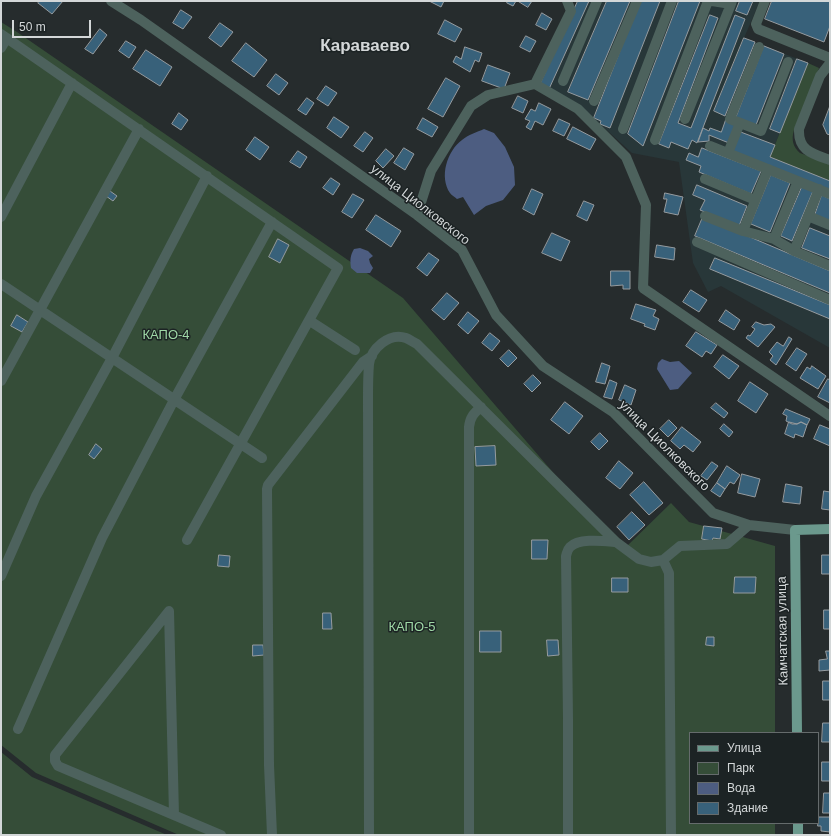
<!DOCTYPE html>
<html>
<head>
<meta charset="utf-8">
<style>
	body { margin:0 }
	#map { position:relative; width:831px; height:836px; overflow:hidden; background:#262c2d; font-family:Arial,sans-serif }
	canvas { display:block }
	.frame { position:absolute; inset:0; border:2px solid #d3d7d8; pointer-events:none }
	.legend { position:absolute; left:689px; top:732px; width:130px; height:92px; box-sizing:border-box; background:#1c2324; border:1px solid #656b6c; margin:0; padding:5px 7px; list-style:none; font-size:12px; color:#d3d7d8 }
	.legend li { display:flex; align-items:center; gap:8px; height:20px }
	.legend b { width:20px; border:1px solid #656b6c }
	.scale { position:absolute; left:12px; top:20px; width:79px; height:18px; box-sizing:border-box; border:2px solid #d3d7d8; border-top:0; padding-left:5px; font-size:12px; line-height:14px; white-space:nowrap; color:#d3d7d8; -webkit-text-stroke:3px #1c2324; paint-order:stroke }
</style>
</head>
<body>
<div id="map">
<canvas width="831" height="836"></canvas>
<div class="frame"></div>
<ul class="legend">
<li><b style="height:5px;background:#6b998d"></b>Улица</li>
<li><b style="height:11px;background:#354d38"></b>Парк</li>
<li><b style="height:11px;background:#4d5d81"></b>Вода</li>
<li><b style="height:11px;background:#38617a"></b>Здание</li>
</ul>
<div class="scale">50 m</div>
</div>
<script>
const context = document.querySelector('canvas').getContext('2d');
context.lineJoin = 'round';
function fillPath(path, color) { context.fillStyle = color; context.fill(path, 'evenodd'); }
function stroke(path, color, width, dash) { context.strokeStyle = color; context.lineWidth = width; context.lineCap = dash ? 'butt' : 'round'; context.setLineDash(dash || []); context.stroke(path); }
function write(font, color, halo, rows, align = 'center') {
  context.font = font + ' Arial,sans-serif'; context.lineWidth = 3; context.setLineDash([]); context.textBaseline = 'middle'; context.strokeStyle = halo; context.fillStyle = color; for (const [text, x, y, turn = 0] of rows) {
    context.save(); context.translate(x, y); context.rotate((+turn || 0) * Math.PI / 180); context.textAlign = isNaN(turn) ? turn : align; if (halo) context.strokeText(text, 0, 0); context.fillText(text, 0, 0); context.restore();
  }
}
fillPath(new Path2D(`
	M577 1H760L744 38 808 63 770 157 830 181V348L721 286 708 292 693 263 679 162 632 153 579 105 540 85Z`), '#283739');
fillPath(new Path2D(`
	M1 22 17 32 403 298 563 484 627 546 671 503 689 522 775 546V733H690V823H775V835H179L36 773 1 745Z
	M808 63 819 68 794 130C791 140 793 147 800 153L830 164V181L770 157Z
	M1 752 32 777 167 835H1Z`), '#354d38');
fillPath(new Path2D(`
	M484 129 494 133 505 147 514 167 515 185 503 200 486 206 474 215 463 197 457 199C455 197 451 195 450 193 439 177 447 151 462 140 468 135 477 132 484 129Z
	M360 248 368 251 373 256 369 259 370 263 373 268 370 273H357L351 268C350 260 350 256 354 249Z
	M662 359 670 362 679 361 692 373 678 389 670 390 657 369 658 363Z`), '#4d5d81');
const building = new Path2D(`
	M40 1H63L52 14 38 3Z
	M432 1H444L441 7 431 2Z
	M508 1H516L513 6 507 3Z
	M518 1H532L528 7Z
	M578 1H589L549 89 540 85Z
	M607 1H630L588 100 568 92Z
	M640 1H660L610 128 600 124 601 121 594 118Z
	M679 1H700L643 146 628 134Z
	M740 1H753L747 15 736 11Z
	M772 1H830V26L824 42 765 19Z
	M181 10 192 17 183 29 173 23Z
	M542 13 552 19 546 30 536 25Z
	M710 15 718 18 678 123 691 128 735 15 745 19 697 143 692 140 688 149 671 142 669 148 659 144Z
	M445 20 462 29 455 42 438 34Z
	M220 23 233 32 221 47 209 38Z
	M100 29 107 35 93 54 85 49Z
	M526 36 536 41 530 52 520 47Z
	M744 38 755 42 725 116 714 111Z
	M126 41 136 47 129 58 119 51Z
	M246 43 267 60 254 77 232 61Z
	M764 46 784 54 756 125 736 118Z
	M465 47 482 53 479 62 475 60 470 72 453 62 456 56 461 59Z
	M146 50 172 67 160 86 133 69Z
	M797 59 808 63 780 133 770 129Z
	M488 65 510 73 504 89 482 81Z
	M276 74 288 83 279 95 267 86Z
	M446 78 460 86 443 117 428 109Z
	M326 86 337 93 328 106 317 99Z
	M518 96 528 101 523 113 512 108Z
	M307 98 314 103 306 115 298 110Z
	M539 103 551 109 543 125 535 121 531 130 526 127 530 121 525 119 531 109 535 111Z
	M830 106V135L827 134 823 125Z
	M179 113 188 120 181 130 172 124Z
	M334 117 349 127 341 138 327 128Z
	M423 118 438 127 432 137 417 129Z
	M559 119 570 124 564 136 553 131Z
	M726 120 736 124 729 143 709 135V141L698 142 703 128 709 131 710 128 721 132Z
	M573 127 596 139 590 150 567 139Z
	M738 131 775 145 770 157 830 181V192L730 152Z
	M365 132 373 138 363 152 354 146Z
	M255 137 269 147 260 160 246 150Z
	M404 148 414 154 405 170 394 163Z
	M702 148 761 171 751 194 699 172 701 166 686 160 689 153 698 157Z
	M386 149 394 156 383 168 376 161Z
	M298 151 307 157 300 168 290 162Z
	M771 175 790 183 770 232 751 224Z
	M331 178 340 184 333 195 323 188Z
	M697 185 747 206 739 226 700 210 705 200 693 195Z
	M802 187 813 191 792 241 781 236Z
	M532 189 543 194 534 215 523 209Z
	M110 191 117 196 113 201 106 196Z
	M665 193 683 197 678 215 664 212 667 199H664Z
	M353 194 364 200 352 218 342 212Z
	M822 195 830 199V221L815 215Z
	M584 201 594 205 587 221 577 216Z
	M376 215 401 231 391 247 366 230Z
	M703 217 830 271V293L695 236Z
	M810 228 830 236V259L802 248Z
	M552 233 570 241 561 261 542 253Z
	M278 239 289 245 280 263 269 257Z
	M657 245 675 248 674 260 655 257Z
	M429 253 439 260 427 276 417 268Z
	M715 258 830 305V319L710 269Z
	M611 271H630V289H623V285L611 286Z
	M691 290 707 300 699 312 683 302Z
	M447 293 459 303 444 320 432 310Z
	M636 304 656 310 653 316 659 319 655 330 644 326 645 324 631 319Z
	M726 310 740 320 734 330 719 321Z
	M468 312 479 321 468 334 458 325Z
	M17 315 28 322 22 332 11 326Z
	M756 322 764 325 771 324 775 327 758 347 746 338 748 335 750 336 755 329 752 327Z
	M696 332 717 345 711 354 706 351 702 357 686 346Z
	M490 333 500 341 492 351 482 343Z
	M789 337 792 339 776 365 770 360 773 356 769 352 777 342 783 346Z
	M797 348 807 354 796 371 786 364Z
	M509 350 517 358 508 367 500 359Z
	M723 355 739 366 729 379 714 367Z
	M602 363 610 366 605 384 596 382Z
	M812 366 826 376 818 389 800 378 807 367 810 369Z
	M533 375 541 383 532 392 524 384Z
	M828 379 830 380V403L818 397Z
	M610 380 617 383 612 399 604 397Z
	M750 382 768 394 756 413 738 401Z
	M625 385 636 390 631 405 619 400Z
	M565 402 583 416 569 434 551 420Z
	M716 403 728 413 724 418 711 408Z
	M786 409 810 419 807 425 801 422 797 424H792L786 421 787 416 783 414Z
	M669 420 677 428 668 437 660 429Z
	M789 422 797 424 801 422 807 425 803 437 795 434 794 438 785 434Z
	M724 424 733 432 729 437 720 429Z
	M820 425 830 429V446L814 439Z
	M682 427 701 442 693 452 684 445 680 449 671 441Z
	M600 433 608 441 599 450 591 442Z
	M96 444 102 449 94 459 89 455Z
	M495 446 496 465 476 466 475 447Z
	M619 461 633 473 620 489 606 478Z
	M712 462 718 466 707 480 701 476Z
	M727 466 740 475 734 484 730 482 725 489 717 483Z
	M742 474 760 479 755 497 738 493Z
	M644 482 663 503 649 515 630 495Z
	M717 483 725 489 720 497 711 491Z
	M786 484 802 487 800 504 783 502Z
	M824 491 830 492V510L822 509Z
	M632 512 645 525 629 540 617 527Z
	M704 526 722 528 720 539 713 538 712 541 702 539Z
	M532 540H548L547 559H532Z
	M219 555 230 556 229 567 218 566Z
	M822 555H830V574H822Z
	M735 577H756L755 593H734Z
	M612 578H628V592H612Z
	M824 610H830V629H824Z
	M323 613H331L332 629H323Z
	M480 631H501V652H480Z
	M707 637H714V646L706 645Z
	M547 640H558L559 655 548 656Z
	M253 645H263L264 655 253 656Z
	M826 651H830V670L819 671V660L827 659Z
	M823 681H830V700H823Z
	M823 723H830V742H822Z
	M822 762H830V781H822Z
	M824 793H830V813H823Z
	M819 817H830V832L821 831V826H818Z`);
fillPath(building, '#38617a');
stroke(building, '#959b9f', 1);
stroke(new Path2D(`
	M111 1 141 20 417 215 462 250 496 315 543 366 613 412 713 513 749 525 795 530
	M567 1 571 11 535 84 578 109 626 157 646 205 643 288 830 416
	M712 1 731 4 732 1
	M765 1 756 24 758 29 830 58
	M1 34 338 268 187 540
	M759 47 730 119 761 131 788 62
	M1 48 7 38
	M830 63 820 76 799 129C798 151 813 154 830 160
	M563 81 597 1
	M594 101 637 1
	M685 119 731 4
	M623 129 672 1
	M655 140 708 1
	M710 146 830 194
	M728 153 740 123
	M705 179 755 200
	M417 215 431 171 471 106 488 95 535 84
	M705 216 743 231 774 239 794 251 830 266
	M808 216 830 225
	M1 217 72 83
	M743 231 768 169
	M774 239 798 181
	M697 242 830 300
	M794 251 819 189
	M1 284 262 458
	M310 321 355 350
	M1 381 139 129
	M663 560 669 573 671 835
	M1 576 36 496 112 358 207 176
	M18 729 102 538 174 400 272 222
	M174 815 169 611 55 755V761L58 766 221 835
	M272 835 269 765 267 489 268 485 363 362 372 356
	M369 835 368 399C368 388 368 376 369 364 371 349 389 332 406 338 409 339 413 342 417 344L616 542 639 559 651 562 663 560 680 546 727 544 749 525
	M469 835V427C470 417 474 413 481 407
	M568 835V719L566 556C567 553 567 550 570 547 579 538 603 541 616 542`), '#4d625d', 10);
stroke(new Path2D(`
	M797 733 795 530 830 529
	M798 823V835`), '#6b998d', 10);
write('13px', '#d3d7d8', '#1c2324', [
	["улица Циолковского",420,205,38],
	["улица Циолковского",664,446,45],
	["Камчатская улица",783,631,-91]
]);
write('13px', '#9fd8a6', '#1c2324', [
	["КАПО-4",166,335],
	["КАПО-5",412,627]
]);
write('bold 17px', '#d3d7d8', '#1c2324', [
	["Караваево",365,46]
]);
</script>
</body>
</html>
